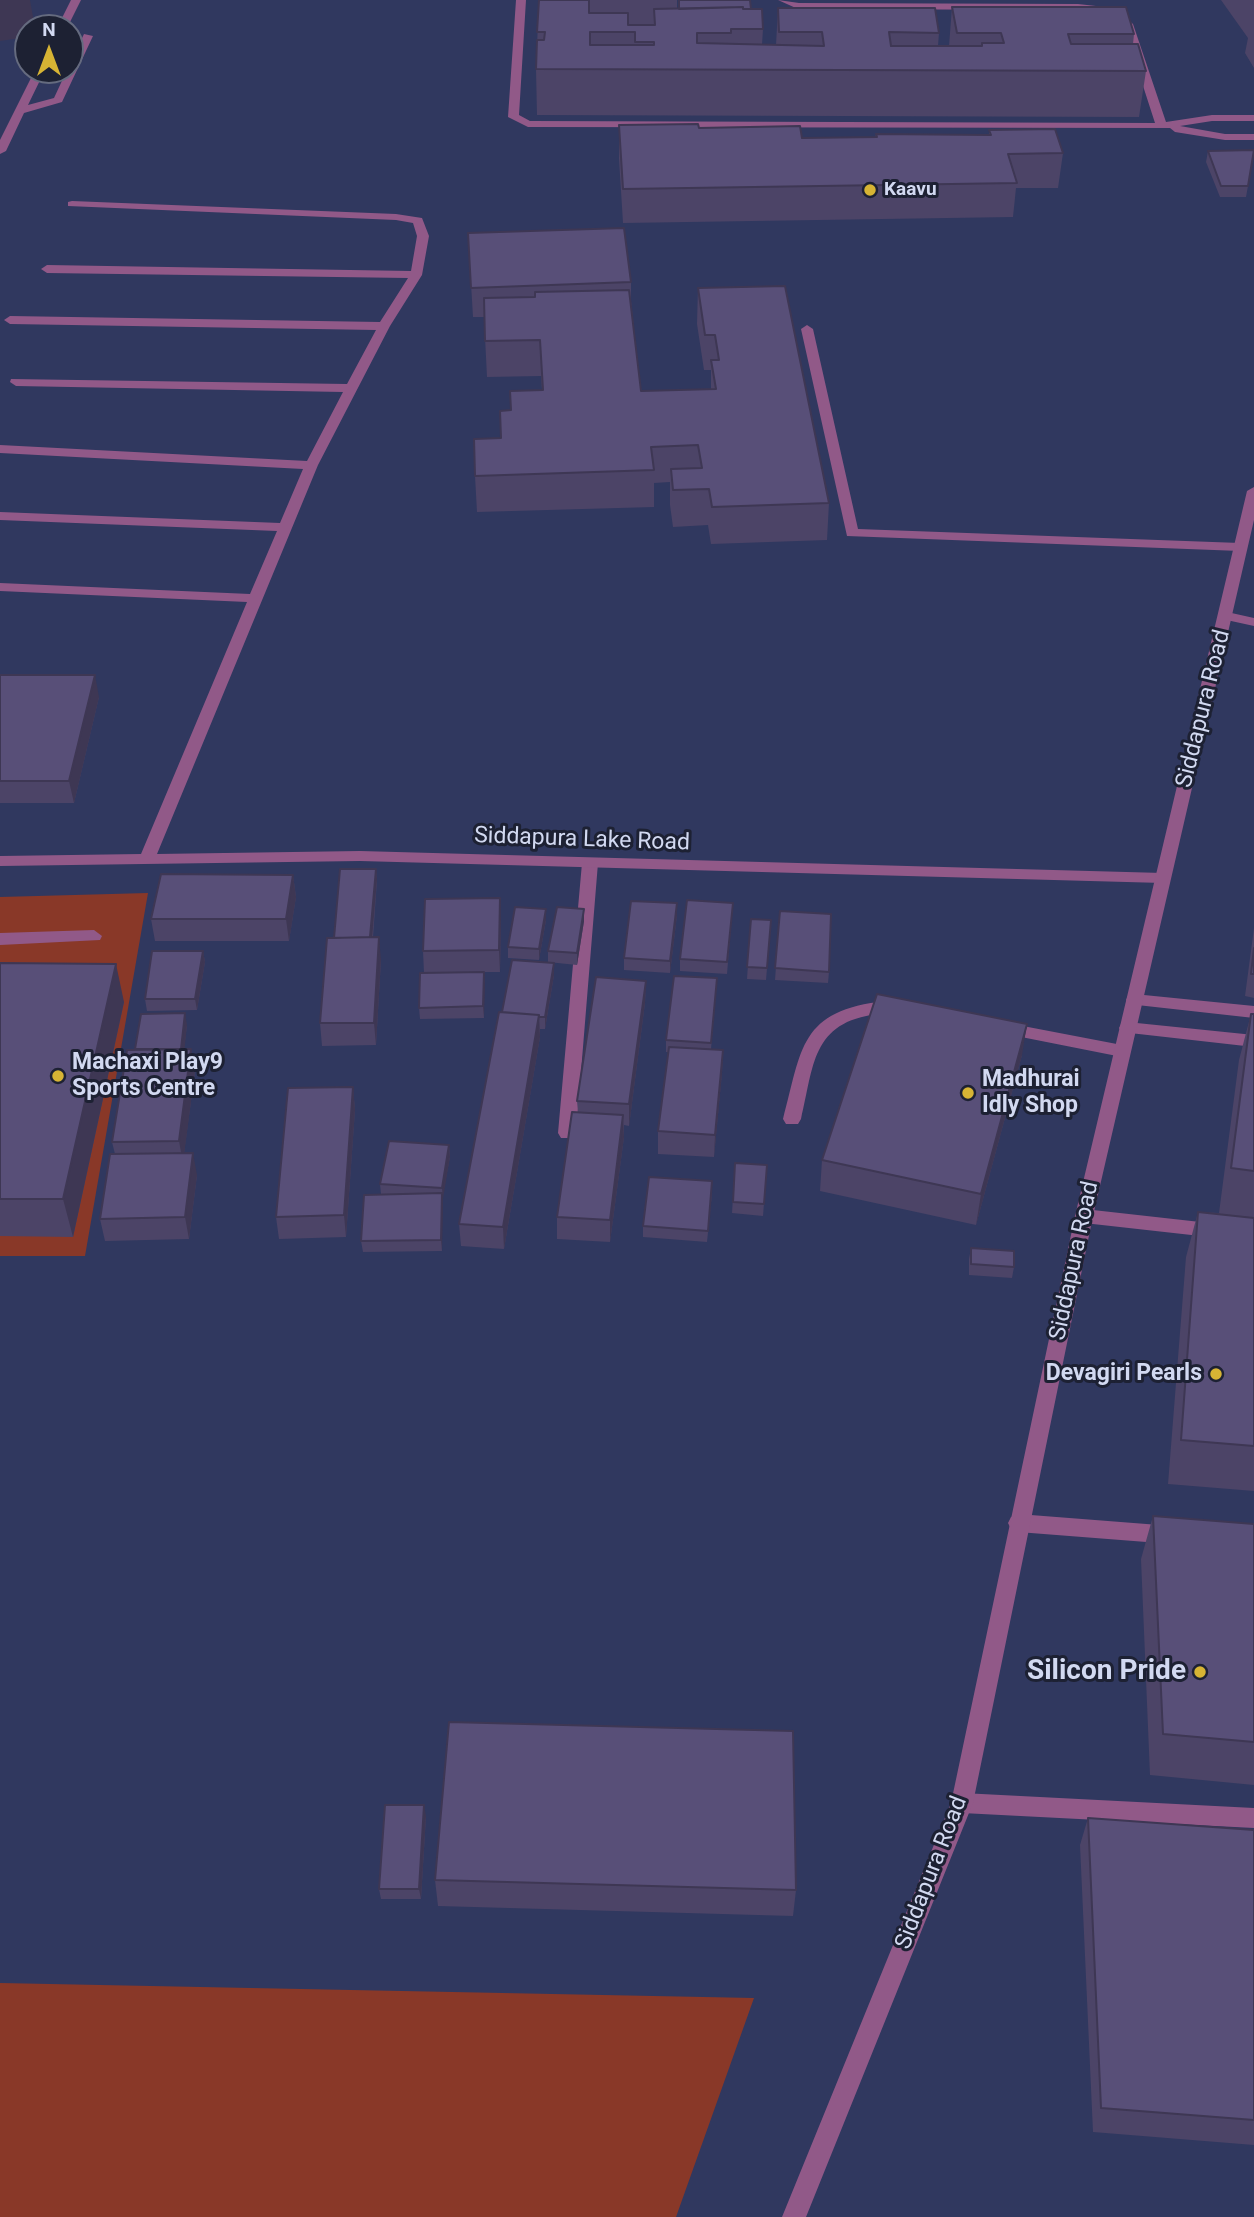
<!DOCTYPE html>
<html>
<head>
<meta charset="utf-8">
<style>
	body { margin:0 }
	#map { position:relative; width:1254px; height:2217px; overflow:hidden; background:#30385f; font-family:Roboto,sans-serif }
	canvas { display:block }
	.north { position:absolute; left:14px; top:14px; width:70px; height:70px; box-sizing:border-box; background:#1d2133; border:2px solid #656b7f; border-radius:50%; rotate:0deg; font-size:19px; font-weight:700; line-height:28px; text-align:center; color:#d2d9f1 }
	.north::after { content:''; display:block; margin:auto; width:24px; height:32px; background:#d7b434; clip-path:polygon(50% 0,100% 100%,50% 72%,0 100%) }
</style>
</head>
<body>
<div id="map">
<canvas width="1254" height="2217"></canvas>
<div class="north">N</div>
</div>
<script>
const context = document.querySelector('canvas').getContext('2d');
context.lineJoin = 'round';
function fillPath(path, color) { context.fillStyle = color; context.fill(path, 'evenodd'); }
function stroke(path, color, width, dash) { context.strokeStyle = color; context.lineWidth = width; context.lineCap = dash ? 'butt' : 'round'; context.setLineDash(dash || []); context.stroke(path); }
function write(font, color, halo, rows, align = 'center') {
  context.font = font + ' Roboto,sans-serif'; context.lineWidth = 6; context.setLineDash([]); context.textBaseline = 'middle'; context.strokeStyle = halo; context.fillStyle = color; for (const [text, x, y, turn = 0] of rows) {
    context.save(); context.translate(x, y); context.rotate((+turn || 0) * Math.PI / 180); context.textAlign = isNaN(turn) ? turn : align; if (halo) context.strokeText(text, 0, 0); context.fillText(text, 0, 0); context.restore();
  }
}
fillPath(new Path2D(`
	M148 893 85 1256H0V897Z
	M0 1983 754 1998 676 2217H0Z`), '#893828');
fillPath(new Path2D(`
	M1227 612 1254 618V626L1222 619V613Z
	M590 858 598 863 576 1133 573 1138H561L558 1133 582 863Z
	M94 930 102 936 100 940 0 945V933Z
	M1134 994 1254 1006V1018L1128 1004 1126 1000 1128 996Z
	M886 1001 901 1004 903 1008C897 1017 888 1013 878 1014 811 1022 814 1066 801 1119L798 1124H786L783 1119C802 1049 799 1010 886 1001Z
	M1002 1022 1122 1045 1131 1051 1122 1057 996 1032 994 1028 996 1024Z
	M1127 1022 1254 1035V1047L1121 1032 1119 1028 1121 1024Z
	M1084 1209 1254 1228V1242L1084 1223 1078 1221 1075 1216 1078 1211Z
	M1018 1514 1172 1526 1179 1529 1182 1535 1179 1541 1172 1544 1018 1532 1011 1529 1008 1523 1011 1517Z
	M962 1793 1254 1808V1828L962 1813 954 1810 951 1803 954 1796Z`), '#915988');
fillPath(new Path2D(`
	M71 0H81L67 28H57Z
	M516 0H526L519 115 530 121 1155 123 1124 27 1107 13 1078 10 798 9 778 0 799 3 1078 4 1114 8 1133 24 1166 122 1212 115H1254V121H1212L1180 126 1225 134H1254V140H1225L1175 132 1170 128 528 127 508 117Z
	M84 34 93 36 62 102 24 113 6 151 0 154V140L35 70H45L28 105 54 98 67 70H70V63Z
	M72 201 396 214 422 218 429 236 422 275 390 326 318 465 157 854 360 851 1163 873 1171 878 1163 883 360 861 0 866V856L141 854 247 602 0 591V583L250 594 277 531 0 520V512L280 523 303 469 0 453V445L307 461 343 392 16 386 10 382 11 379 347 384 376 330 10 324 4 320 10 316 380 322 408 278 47 273 41 269 47 265 411 271 417 236 413 223 396 220 68 206V202Z
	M807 325 813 329 858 529 1240 543 1247 547 1240 551 847 536 801 329Z`), '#915988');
fillPath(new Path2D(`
	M1254 487V520L1093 1216 973 1803 806 2217H782L951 1803 1075 1216 1247 491Z`), '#915988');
fillPath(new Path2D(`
	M539 0H677V9H678V0H750L751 9 763 29 762 45H776L778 8 939 33 938 46H949L952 7 1134 34 1133 44 1146 71 1139 117 537 115 536 69Z
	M1221 0H1254V68L1245 53 1248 38Z
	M619 125 699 128 802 138 875 137 876 134 989 135V130L1063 153 1058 188H1016L1013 217 623 223 619 159Z
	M1208 151 1254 153 1246 197H1220L1206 162Z
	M468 233 631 282V301L641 391 711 389V370H704L697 324 698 288 829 503 827 540 711 544 708 525 673 527 670 505V482L654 483V507L477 512 475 476 501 438 511 410 542 390 541 376 487 377 484 317H473Z
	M0 675 99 697 74 803H0Z
	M376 869 377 880 373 937 381 960 376 1045 322 1046 320 1023 334 938Z
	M293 875 296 897 289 941H155L151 919Z
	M733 903 727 974 680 971V959Z
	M584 909V921L577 965 548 962V951Z
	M780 911 829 972 828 983 775 980Z
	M677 915 670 973 624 970V958Z
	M751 919 771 920 766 980 747 979Z
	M501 920 500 972H484V1018L420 1019 419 1008 424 973 423 951Z
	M546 920 539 960 508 958V947Z
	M1254 928V998L1245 996Z
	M203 951 205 962 197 1010 147 1011 145 999Z
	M0 963 124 1002 73 1237 0 1236Z
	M554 975 545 1029H540V1037L504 1249 461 1246 459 1224 502 1012Z
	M717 978 711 1049 723 1050 722 1073 714 1157 658 1154V1131L668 1052H666V1040Z
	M646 981 645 1003 629 1126 624 1125V1137L610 1242 557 1239V1217L578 1112 577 1101Z
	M1251 1014H1254V1491L1168 1484 1186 1257 1198 1212 1219 1213 1239 1060Z
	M187 1025 184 1049 195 1071 184 1153 197 1175 189 1239 105 1241 100 1219 115 1154 112 1142 135 1049Z
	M1022 1055 976 1225 820 1191 822 1160Z
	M353 1087 355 1110 346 1237 279 1239 276 1217Z
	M449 1145 450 1157 442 1199V1251L363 1252 361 1241 381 1194 380 1184Z
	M735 1163 767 1165 763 1216 732 1213Z
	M712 1193 707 1242 643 1237V1226Z
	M971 1248 1014 1267 1012 1278 969 1275V1259Z
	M1153 1516 1254 1524V1785L1150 1775 1141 1559Z
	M426 1816 421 1899H381L379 1889Z
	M1088 1818 1254 1830V2145L1093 2132 1080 1845Z
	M435 1880 796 1890 793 1916 438 1906Z`), '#4c4467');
fillPath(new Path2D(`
	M0 0H30L35 28H28V37L0 41Z
	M95 675 99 697 74 803 69 781Z
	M376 869 377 880 371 951 370 939Z
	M293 875 296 897 289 941 286 919Z
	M500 898 501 920 500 972 499 950Z
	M677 903V915L670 973V961Z
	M546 909V920L539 960V949Z
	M584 909V921L577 965V953Z
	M379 937 381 960 376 1045 374 1023Z
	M203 951 205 962 197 1010 195 999Z
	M554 963V975L545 1029V1017Z
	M116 964 124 1002 73 1237 63 1199Z
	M484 972 485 984 484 1018 483 1006Z
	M646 981 645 1003 629 1126V1104Z
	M185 1013 187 1025 183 1064 180 1052Z
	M539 1015 540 1037 504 1249 503 1227Z
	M1027 1024 1022 1055 976 1225 981 1194Z
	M191 1049 195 1071 183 1163 179 1141Z
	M723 1050 722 1073 714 1157 715 1135Z
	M353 1087 355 1110 346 1237 344 1215Z
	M623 1115 624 1137 610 1242V1220Z
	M449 1145 450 1157 443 1199 442 1188Z
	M193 1153 197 1175 189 1239 185 1217Z
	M442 1193 443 1205 442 1251 441 1240Z
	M424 1805 426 1816 421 1899 419 1889Z`), '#3e3754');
const building = new Path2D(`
	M539 0H589V13H628V25H655L654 9 743 7V9H762L763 29H731V33H697V43L824 46 822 32H779L778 8H935L939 33 889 32 891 46H982V43H1004L1001 33H957L952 7H1126L1134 34H1068L1071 44H1138L1146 71 536 69 537 40H544L545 32H537ZM590 32H635V42H654V45H590Z
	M679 0H750L751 9H743V7L679 9Z
	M698 124 699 128 800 126 802 138 877 137 876 134 991 135 989 130 1055 129 1063 153 1008 154 1017 183 623 189 619 125Z
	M1254 150 1248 186H1221L1208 151Z
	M624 228 631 282 471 288 468 233Z
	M785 286 829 503 712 507 709 489 673 490 671 469 702 468 698 445 651 447 654 470 475 476 474 439 501 438 500 411 511 410 510 391 543 390 540 340 485 341 484 298 535 297V292L629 290 641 391 716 389 711 360H719L715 335H705L698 288Z
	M0 675H95L69 781H0Z
	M340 869H376L370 937 334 938Z
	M161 874 293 875 286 919H151Z
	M500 898 499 950 423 951 425 899Z
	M687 900 733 903 727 962 680 959Z
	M631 901 677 903 670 961 624 958Z
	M515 907 546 909 539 949 508 947Z
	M557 907 584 909 577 953 548 951Z
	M780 911 831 914 829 972 775 968Z
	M751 919 771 920 767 968 747 967Z
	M379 937 374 1023H320L327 938Z
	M1254 948V974H1251Z
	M152 951H203L195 999H145Z
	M512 960 554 963 545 1017H539V1015L502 1012Z
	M0 963 116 964 63 1199H0Z
	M484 972 483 1006 419 1008 420 973Z
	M674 976 717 978 711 1043 666 1040Z
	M596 977 646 981 629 1104 577 1101Z
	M877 994 1027 1024 981 1194 822 1160Z
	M499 1012 539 1015 503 1227 459 1224Z
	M185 1013 181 1049H135L141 1014Z
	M1251 1014H1254V1171L1231 1168Z
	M669 1047 723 1050 715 1135 658 1131Z
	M191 1049 179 1141 112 1142 127 1050Z
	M353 1087 344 1215 276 1217 288 1088Z
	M572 1112 623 1115 610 1220 557 1217Z
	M389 1141 449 1145 442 1188 380 1184Z
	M193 1153 185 1217 100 1219 110 1154Z
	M735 1163 767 1165 764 1204 733 1202Z
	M649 1177 712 1181 708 1231 643 1226Z
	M442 1193 441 1240 361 1241 364 1195Z
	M1198 1212 1254 1218V1446L1181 1440Z
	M971 1248 1014 1251V1267L971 1264Z
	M1153 1516 1254 1524V1742L1163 1734Z
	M449 1722 793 1731 796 1890 435 1880Z
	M385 1805H424L419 1889H379Z
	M1088 1818 1254 1830V2120L1101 2108Z`);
fillPath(building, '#584f78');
stroke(building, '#3e3754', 2);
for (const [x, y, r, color] of [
	[870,190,7,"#d7b434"],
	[58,1076,7,"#d7b434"],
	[968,1093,7,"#d7b434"],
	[1216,1374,7,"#d7b434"],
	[1200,1672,7,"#d7b434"]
]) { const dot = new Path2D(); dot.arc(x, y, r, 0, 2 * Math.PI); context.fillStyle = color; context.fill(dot); stroke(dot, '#1d2133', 2.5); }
write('bold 19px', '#d2d9f1', '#1d2133', [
	["Kaavu",884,190]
], 'left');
write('23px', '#d2d9f1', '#1d2133', [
	["Siddapura Road",1204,709,-76],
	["Siddapura Lake Road",582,840,2],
	["Siddapura Road",1075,1261,-78],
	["Siddapura Road",932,1873,-69]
]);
write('bold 23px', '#d2d9f1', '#1d2133', [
	["Machaxi Play9",72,1063],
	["Sports Centre",72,1089],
	["Madhurai",982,1080],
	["Idly Shop",982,1106],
	["Devagiri Pearls",1202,1374,"right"]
], 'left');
write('bold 28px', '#d2d9f1', '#1d2133', [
	["Silicon Pride",1186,1672]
], 'right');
</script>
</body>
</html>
